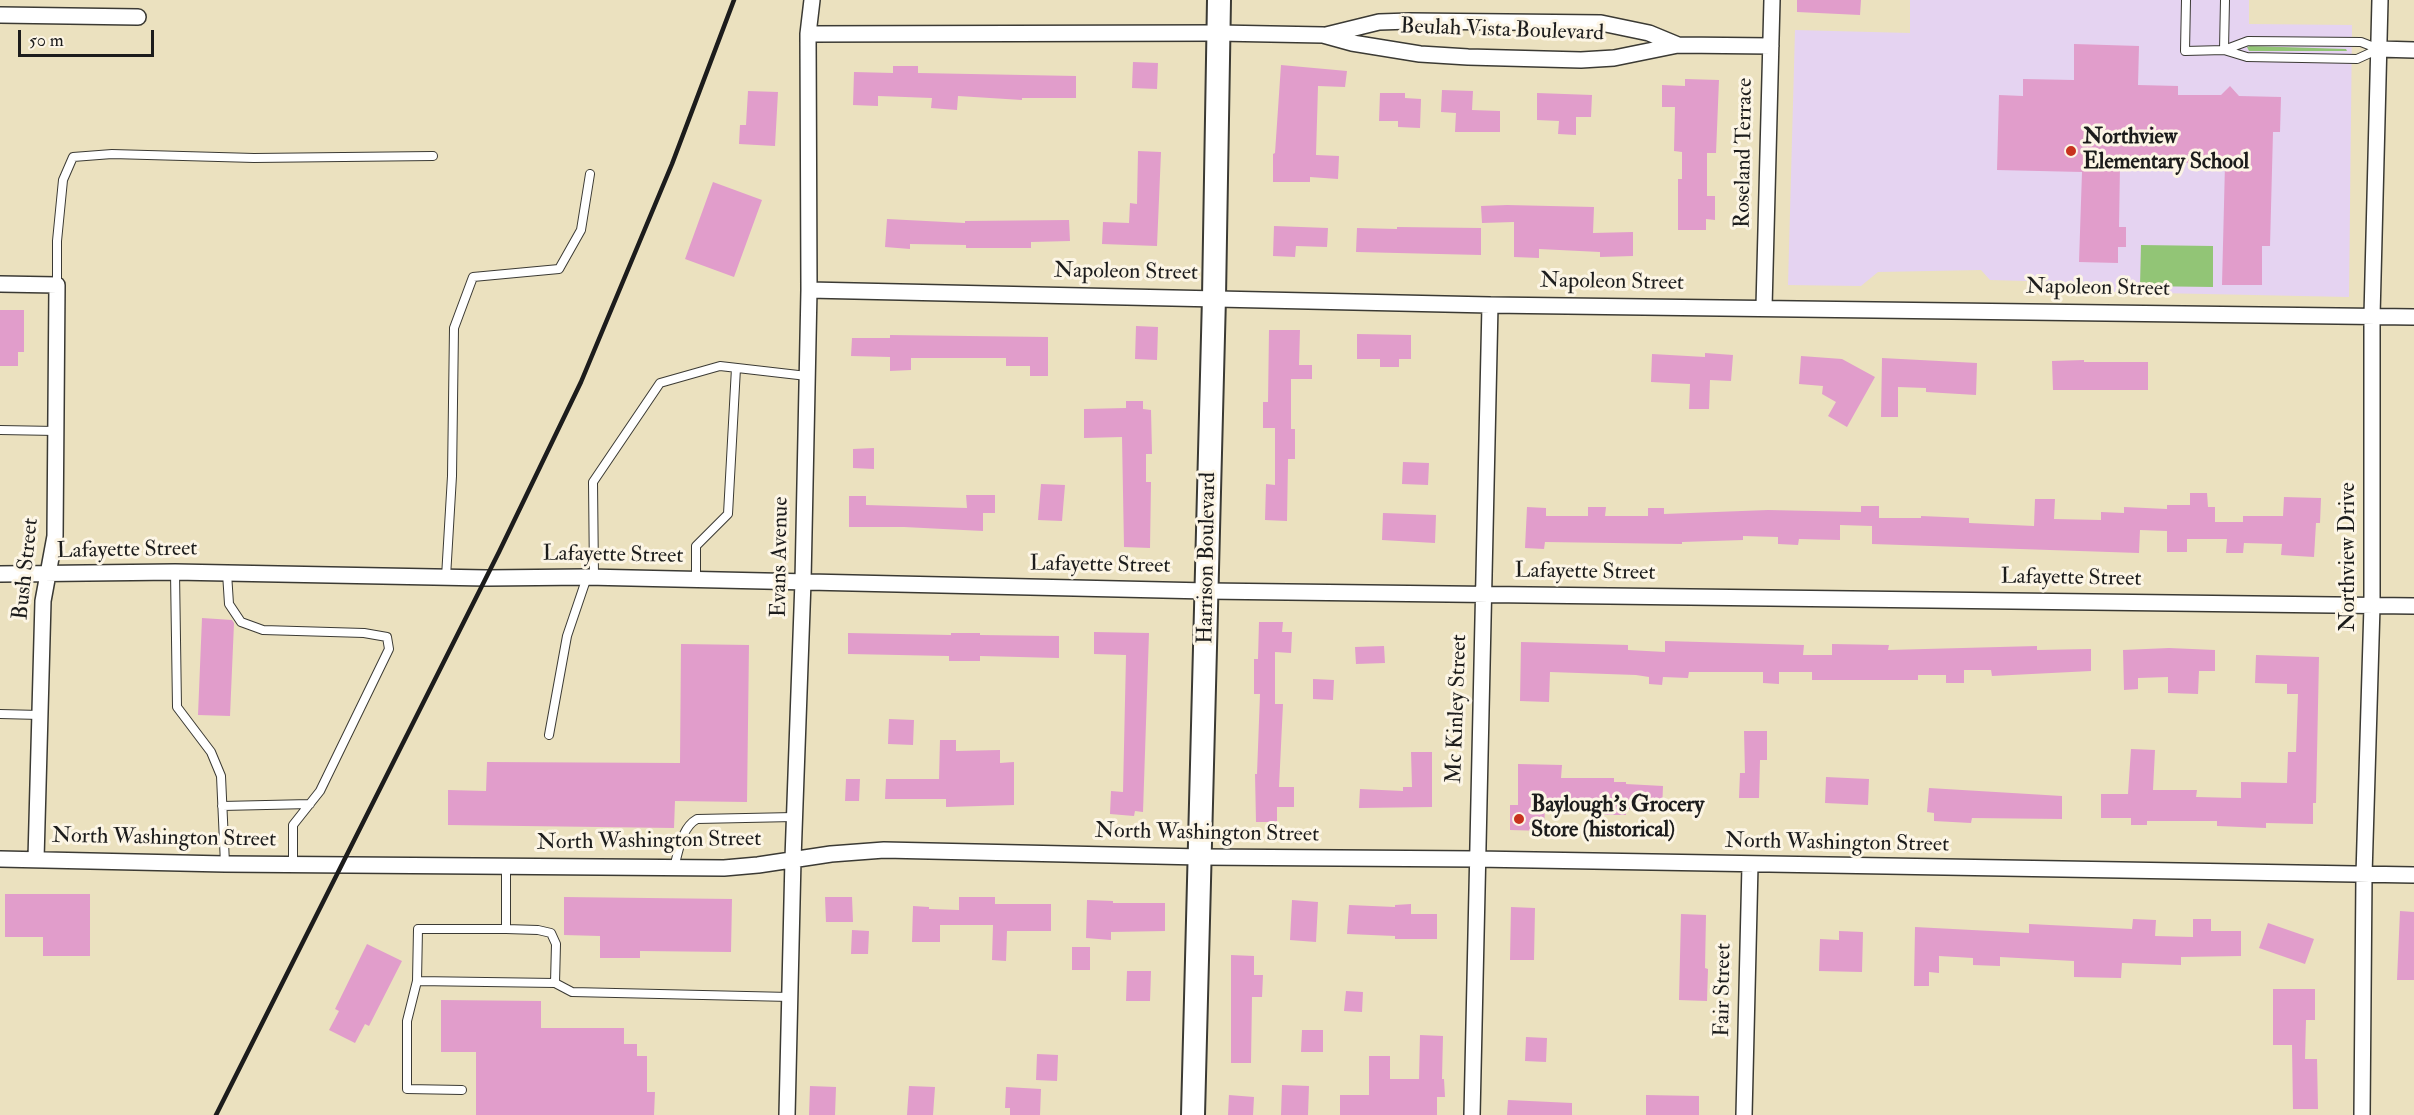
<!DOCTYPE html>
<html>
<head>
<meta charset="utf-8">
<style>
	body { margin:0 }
	#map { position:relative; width:2414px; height:1115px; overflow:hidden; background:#ebe1bf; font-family:"IM FELL Double Pica",serif }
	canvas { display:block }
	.scale { position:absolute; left:18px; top:30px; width:136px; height:27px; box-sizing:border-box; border:3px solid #1c1c1c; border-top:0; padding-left:8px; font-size:18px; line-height:21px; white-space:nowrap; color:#1c1c1c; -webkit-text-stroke:4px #fcf5e5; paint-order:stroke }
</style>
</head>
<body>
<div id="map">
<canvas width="2414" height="1115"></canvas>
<div class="scale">50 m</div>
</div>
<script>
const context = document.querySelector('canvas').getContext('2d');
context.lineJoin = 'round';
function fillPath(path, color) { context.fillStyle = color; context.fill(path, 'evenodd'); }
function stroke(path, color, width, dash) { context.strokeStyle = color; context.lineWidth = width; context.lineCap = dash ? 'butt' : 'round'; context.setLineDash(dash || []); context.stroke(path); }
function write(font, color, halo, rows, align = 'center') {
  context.font = font + ' "IM FELL Double Pica",serif'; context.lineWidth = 6; context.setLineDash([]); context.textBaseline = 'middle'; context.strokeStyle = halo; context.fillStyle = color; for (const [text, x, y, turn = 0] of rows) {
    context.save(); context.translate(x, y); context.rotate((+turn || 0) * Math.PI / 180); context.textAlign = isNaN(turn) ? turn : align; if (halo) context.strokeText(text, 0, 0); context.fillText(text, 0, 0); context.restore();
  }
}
fillPath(new Path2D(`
	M1910 0H2249V24L2352 25 2349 297 2062 291 2061 282 1990 280 1981 270 1878 272 1861 286 1788 285 1795 30 1910 33Z`), '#e5d3f1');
fillPath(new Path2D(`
	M2250 46 2346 49 2347 51H2249L2247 47Z
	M2141 245 2213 246V287L2140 286Z`), '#92c576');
fillPath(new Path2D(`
	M1797 0H1861L1860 15 1797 12Z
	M2074 44 2139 46 2138 85 2178 86V95H2221L2230 86 2239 96 2281 97 2280 132H2273L2270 246H2262V285H2222L2225 164 2163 162V166L2120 165 2119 227H2126V247H2118V263L2079 262 2082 172 1997 170 1999 95 2023 96V79L2074 80Z
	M1133 62 1158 63 1157 89 1132 88Z
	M1281 65 1347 71 1345 87 1318 86 1316 155 1339 156 1338 179 1310 177V182H1273V154L1275 153Z
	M893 66H918V73L1076 76V98H1022V100L958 96 957 110 931 108 932 98 878 96V106L853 105 854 72 893 73Z
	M1685 79 1719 80 1716 153H1707V196H1715V220L1706 219V230H1678V179H1682V152L1674 151 1675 107H1662V85L1685 86Z
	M1442 90 1473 91 1472 110 1500 111V132H1455L1456 113 1441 112Z
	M748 91 778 92 775 146 739 144 740 125H746Z
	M1380 93H1405V98L1421 99 1420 128 1398 127V121H1379Z
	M1537 93 1592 95 1591 117H1576V135L1558 134 1559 121 1537 120Z
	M1138 151 1161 152 1157 246 1102 244 1103 222 1129 223 1130 203 1137 204Z
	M713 182 762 200 734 277 685 259Z
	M1507 205 1594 207 1593 233 1633 232V256L1600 257V252L1539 249V258L1514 257V222L1482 223 1481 206Z
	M887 219 965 223V221L1069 220 1070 241 1031 242V248H966V245L910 244V249L885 247Z
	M1274 226 1328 228 1327 247 1296 246 1295 257 1273 256Z
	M1397 227 1481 228V255L1356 252 1357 228 1397 229Z
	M0 310H24V352H18V366H0Z
	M1136 326 1158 327 1157 360 1135 359Z
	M1269 330H1300L1299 365H1312V379H1291V429H1295V459H1288L1287 521 1265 520 1266 484 1275 485V428H1263V402H1268Z
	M1357 334 1411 335V359H1399V367H1380V359H1357Z
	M890 335 1048 337V376H1030V366H1006V358H911V370L890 371V357L851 356 852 338H890Z
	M1705 353 1733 355 1731 381 1710 380 1709 409H1689L1690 384 1651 382 1652 354 1705 357Z
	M1801 356 1842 359 1875 377 1847 427 1828 416 1836 402 1822 394 1823 386 1799 384Z
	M1882 358 1977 363 1976 395 1926 392V388L1898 387V417H1881Z
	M2084 360V362H2148V390H2053L2052 361Z
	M1126 401H1143V409L1151 410 1152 454H1146V482H1151L1150 548 1124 547 1122 437 1084 438V409L1126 408Z
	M874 448V469L853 468V449Z
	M1403 462 1429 463 1428 485 1402 484Z
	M1041 484 1065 485 1062 521 1038 520Z
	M2190 493H2207L2208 507H2215V522H2243V516H2283L2284 497 2321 498 2320 523H2316L2314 557 2281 555 2282 544 2244 543 2243 553H2226L2227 539H2187V552H2167V531L2140 530 2139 553 1872 544V526L1840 525V540L1799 539 1798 545 1778 544V537L1743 536V540L1682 542V544L1545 542 1544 549 1525 548 1527 507 1546 508V516H1588V507H1606L1605 516H1648V508H1664V514L1768 510 1861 512V506H1879V518H1921V516L1969 518V523L2034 526 2035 499H2055L2054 519 2101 520V512L2124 513V507L2167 509V505H2190Z
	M966 495H995V513H983V531L904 527H849V496H866V505L967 508Z
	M1383 513 1436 515 1435 543 1382 540Z
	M202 618 232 620 234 623 230 716 198 715Z
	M1259 622H1283L1282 632H1292L1291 653 1275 652V704H1283L1279 787H1294V807H1277V822H1256L1255 774H1257L1260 694H1254V659H1258Z
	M1094 632 1149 633 1143 812 1135 811 1134 816 1110 814 1111 791 1123 792 1126 655 1094 654Z
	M848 633 951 635V633H980V635L1059 636V658L980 656V661H949V656L848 654Z
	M1665 641 1804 645 1803 655H1832V644L1889 645 1888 650 2037 646V650L2091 649V671L1992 676 1991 670H1964V683H1946V675H1918V680H1812V672H1779V684L1763 683V672H1689L1688 678 1663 677 1662 685 1649 684V677L1636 675 1550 672 1549 702 1520 701 1521 642 1628 645V650L1665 652Z
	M681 644 749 645 747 802 675 801 674 828 448 825V790L486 791 487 762 680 763Z
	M1384 646 1385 663 1356 664 1355 647Z
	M2169 648 2215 650V671H2199L2198 694 2168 693V677L2138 678V689L2124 690 2123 650Z
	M2256 655 2319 657 2316 803H2313V824L2266 823V828L2217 826V821H2147V825H2131V818H2101V794H2128L2131 749 2155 750 2153 790H2197L2196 797 2241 798V782L2287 783 2288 752H2296L2298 694H2287V684L2255 683Z
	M1313 679 1334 680 1333 700 1313 699Z
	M889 719 914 720 913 745 888 744Z
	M1744 731H1767V760H1760L1759 798H1739L1740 773H1745Z
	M940 740H956V751L1000 750V763L1014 762V805L946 807V799H885L886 779H939Z
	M1411 752H1432V807L1359 808 1360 789 1403 791V787H1412Z
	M1518 764 1562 765 1561 778H1614V782H1626V784L1663 786 1662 810 1626 809V815H1596V805H1545L1544 831 1510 830V805H1518Z
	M1826 777 1869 779 1868 805 1825 803Z
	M846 779H860L859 801H845Z
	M1929 788 2062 796V819L1972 818 1971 823 1934 821V813L1927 812Z
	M5 894H90V956H43V937H5Z
	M564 897 732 899 731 952 640 951V958H600V936L564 935Z
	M825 897H852L853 922H826Z
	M959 897H995V904H1051V931H1007L1006 961 992 960 993 925H940V942H912L913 906 929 907V909L959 910Z
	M1087 900 1113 901V903H1165V931L1111 932V940L1086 938Z
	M1292 900 1318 902 1316 942 1290 940Z
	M1411 904V914H1437V939H1395V936L1347 934 1349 905 1395 907V905Z
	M1511 907 1535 908 1534 960H1510Z
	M2400 911 2414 912V980H2397Z
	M1681 914 1706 915 1705 968 1708 969 1707 1001 1679 1000Z
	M2133 919 2156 920 2155 936 2193 937V919H2211V931H2241V956L2181 957V965L2122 963 2121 978 2074 977V961L2000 957V966L1973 965V958L1939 956V973L1929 972V986H1914L1915 927 2029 933V924L2132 929Z
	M2268 923 2314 939 2305 964 2259 948Z
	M852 930 869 931 868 954H851Z
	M1839 931 1863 932 1862 972 1819 971 1820 939 1839 940Z
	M367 944 402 961 369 1026 365 1024 355 1043 329 1030 339 1011 335 1009Z
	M1072 947H1090V970H1072Z
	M1231 955 1254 956V975H1263L1262 997H1252L1251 1063H1231Z
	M1127 971H1151L1150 1001H1126Z
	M2273 989H2315V1020H2306L2305 1059H2317L2318 1109H2293L2292 1045H2273Z
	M1346 991 1363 992 1362 1012 1344 1011Z
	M441 1000 541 1001V1028H624V1044H637V1056H647V1092H655L654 1115H476V1052H441Z
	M1302 1030H1323V1052H1301Z
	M1420 1035 1443 1036 1442 1079H1444L1445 1097H1437V1115H1340V1095H1369V1056H1390V1079H1419Z
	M1526 1037 1547 1038 1546 1062 1525 1061Z
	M1037 1054 1058 1055 1057 1081 1036 1080Z
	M1282 1085 1309 1086 1308 1115H1281Z
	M810 1086 836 1087 835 1115H809Z
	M909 1086 935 1087 933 1115H907Z
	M1006 1087 1041 1089 1040 1115H1010V1108H1005Z
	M1229 1095 1254 1097 1253 1115H1228Z
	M1646 1095 1699 1096V1115H1646Z
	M1508 1100 1572 1103V1115H1507Z`), '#e19dcb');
const lane = new Path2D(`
	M2186 0 2185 51 2224 50 2247 57 2357 59 2379 49
	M2224 50 2248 41 2361 42 2379 49
	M2224 50 2225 0
	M57 285V241L63 180 73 157 112 154 254 158 433 156
	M0 430 56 431
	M175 572 177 707 211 752 221 776 225 864
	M227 573 229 604 241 622 263 630 364 633 387 637 389 649 320 791 293 825V865
	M446 577 452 476 454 328 473 277 559 269 581 230 590 174
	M594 577 593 482 660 383 720 366 807 376
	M696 579V546L728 514 736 368
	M0 714 40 715
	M549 735 567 636 587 577
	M222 806 310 804
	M506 866V929H418L417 981 555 983 572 992 790 997
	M674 867C679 851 681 828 697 819L794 817
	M506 929 538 930 551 933 556 944 555 983
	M417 981 407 1021V1089L462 1090`);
const street = new Path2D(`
	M0 15 138 17
	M808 34 1218 33 1323 35 1352 43 1420 54 1468 57 1581 60 1614 58 1678 45 1771 46
	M1326 35 1379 22 1410 21 1601 23 1649 33 1678 45
	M2379 49 2414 50
	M0 284 57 285 55 536 43 601 36 859
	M809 290 1490 305 2414 317
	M1764 307 1772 0
	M0 574 175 572 486 578 587 577 1207 591 2414 606
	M0 859 225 864 724 868 758 865 831 854 884 850 1201 857 1476 859 2414 875
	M787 1115 793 859 803 581 809 290 808 34 812 0
	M1472 1115 1490 305
	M1744 1115 1750 865
	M2362 1115 2364 875 2372 606V316L2380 0`);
const secondary = new Path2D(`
	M1193 1115 1214 297 1219 0`);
stroke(lane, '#3b3a34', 10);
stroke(street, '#3b3a34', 18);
stroke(secondary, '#3b3a34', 26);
stroke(lane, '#fff', 8);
stroke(street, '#fff', 15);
stroke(secondary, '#fff', 22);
stroke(new Path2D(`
	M216 1115 499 552 581 382 672 164 734 0`), '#1c1c1c', 4.5);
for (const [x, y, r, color] of [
	[2071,151,6,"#c8321e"],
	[1519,819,6,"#c8321e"]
]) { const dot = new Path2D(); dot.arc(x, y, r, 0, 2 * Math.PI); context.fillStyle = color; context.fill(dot); stroke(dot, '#fcf5e5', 2); }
write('22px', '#1c1c1c', '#fcf5e5', [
	["Beulah Vista Boulevard",1502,31,2],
	["Roseland Terrace",1745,153,-89],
	["Napoleon Street",1126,273,1],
	["Napoleon Street",1612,283,1],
	["Napoleon Street",2098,289,1],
	["Lafayette Street",127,551,-1],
	["Lafayette Street",613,556,1],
	["Evans Avenue",781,557,-89],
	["Northview Drive",2349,557,-90],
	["Harrison Boulevard",1208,558,-89],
	["Lafayette Street",1100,566,1],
	["Bush Street",27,569,-84],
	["Lafayette Street",1585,573,1],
	["Lafayette Street",2071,579,1],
	["Mc Kinley Street",1458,709,-88],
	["North Washington Street",1207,834,1],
	["North Washington Street",164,839,1],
	["North Washington Street",649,842,-1],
	["North Washington Street",1837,844,1],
	["Fair Street",1724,990,-89]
]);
write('bold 22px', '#1c1c1c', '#fcf5e5', [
	["Northview",2083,138],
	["Elementary School",2083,163],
	["Baylough's Grocery",1531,806],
	["Store (historical)",1531,831]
], 'left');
</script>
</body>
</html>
